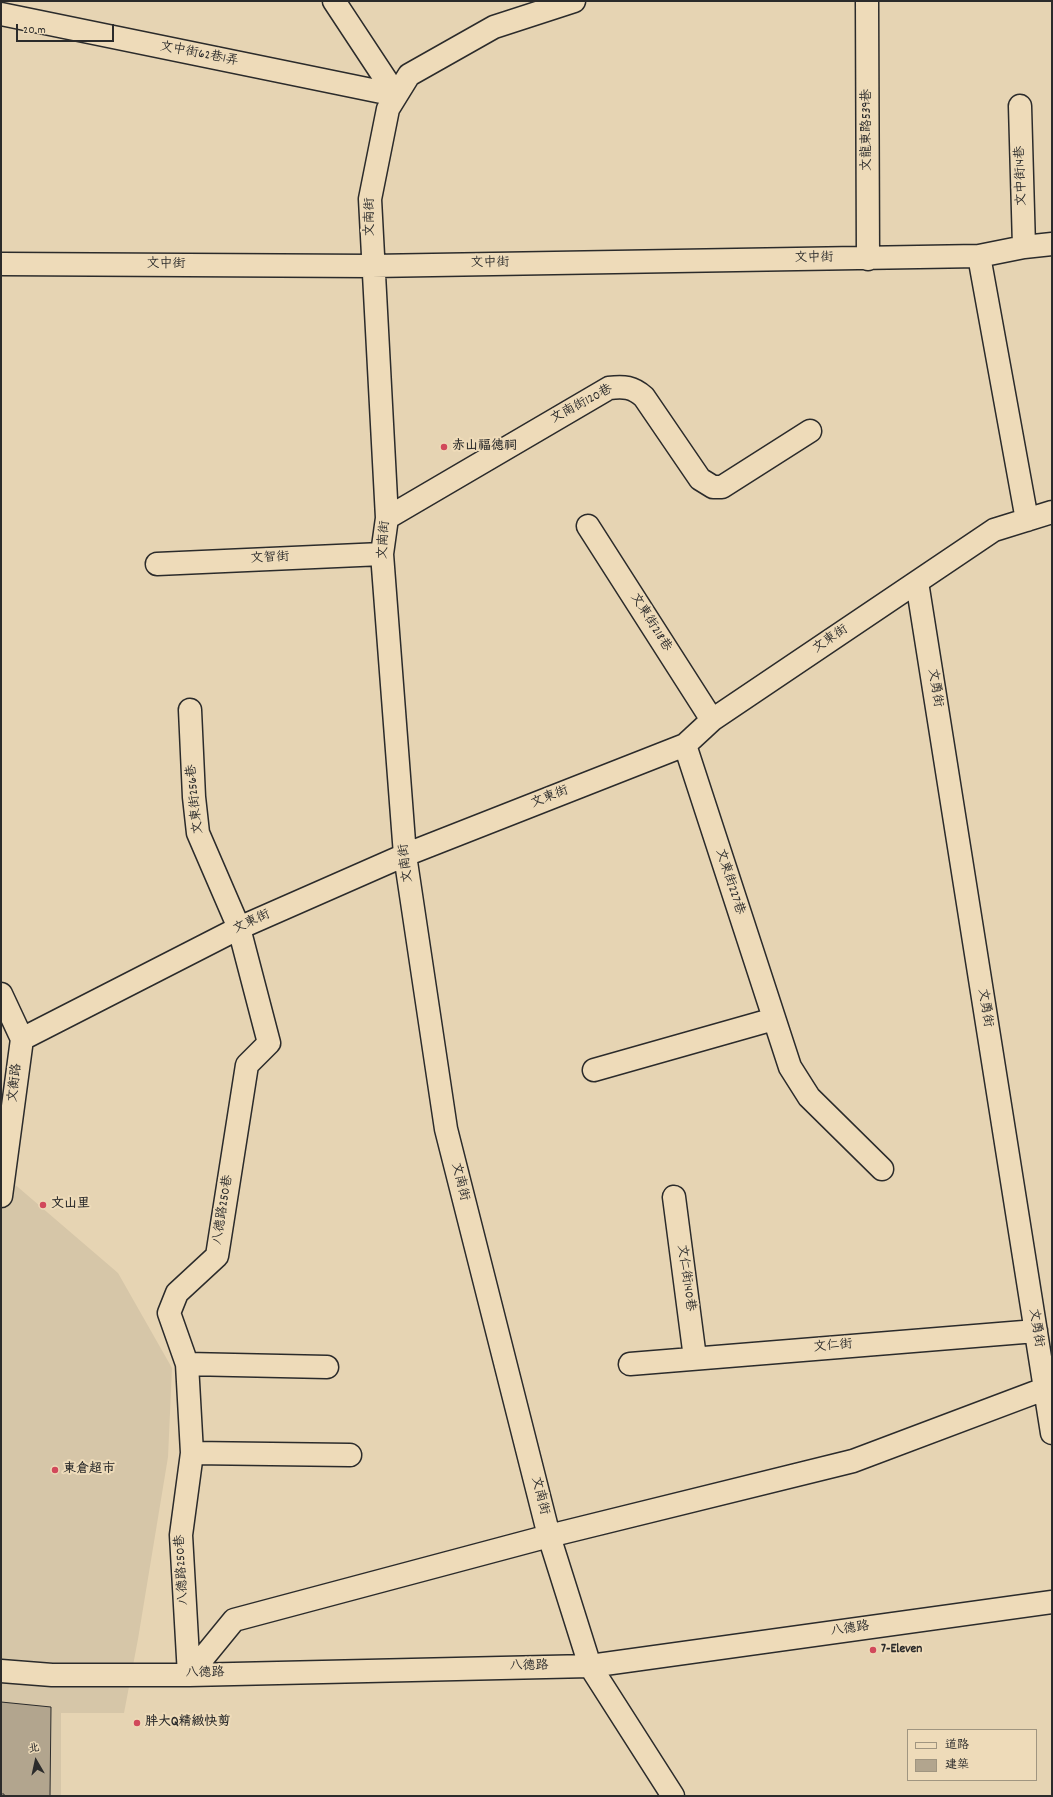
<!DOCTYPE html>
<html>
<head>
<meta charset="utf-8">
<style>
	body { margin:0 }
	#map { position:relative; width:1053px; height:1797px; overflow:hidden; background:#e6d4b3; font-family:Dekko,"LXGW WenKai TC",sans-serif }
	canvas { display:block }
	.frame { position:absolute; inset:0; border:2px solid #2b2b2b; pointer-events:none }
	.legend { position:absolute; left:907px; top:1729px; width:130px; height:52px; box-sizing:border-box; background:#eedbb9; border:1px solid #a09580; margin:0; padding:5px 7px; list-style:none; font-size:12px; color:#2b2b2b }
	.legend li { display:flex; align-items:center; gap:8px; height:20px }
	.legend b { width:20px; border:1px solid #a09580 }
	.north { position:absolute; left:16px; top:1741px; width:40px; height:40px; -webkit-text-stroke:3px #eedbb9; paint-order:stroke; rotate:351deg; font-size:11px; font-weight:700; line-height:16px; text-align:center; color:#2b2b2b }
	.north::after { content:''; display:block; margin:auto; width:14px; height:18px; background:#2b2b2b; clip-path:polygon(50% 0,100% 100%,50% 72%,0 100%) }
	.scale { position:absolute; left:16px; top:24px; width:98px; height:18px; box-sizing:border-box; border:2px solid #2b2b2b; border-top:0; padding-left:5px; font-size:12px; line-height:14px; white-space:nowrap; color:#2b2b2b; -webkit-text-stroke:3px #eedbb9; paint-order:stroke }
</style>
</head>
<body>
<div id="map">
<canvas width="1053" height="1797"></canvas>
<div class="frame"></div>
<ul class="legend">
<li><b style="height:5px;background:#eedbb9"></b>道路</li>
<li><b style="height:11px;background:#b2a58e"></b>建築</li>
</ul>
<div class="north">北</div>
<div class="scale">20 m</div>
</div>
<script>
const context = document.querySelector('canvas').getContext('2d');
context.lineJoin = 'round';
function fillPath(path, color) { context.fillStyle = color; context.fill(path, 'evenodd'); }
function stroke(path, color, width, dash) { context.strokeStyle = color; context.lineWidth = width; context.lineCap = dash ? 'butt' : 'round'; context.setLineDash(dash || []); context.stroke(path); }
function write(font, color, halo, rows, align = 'center') {
  context.font = font + ' Dekko,"LXGW WenKai TC",sans-serif'; context.lineWidth = 4; context.setLineDash([]); context.textBaseline = 'middle'; context.strokeStyle = halo; context.fillStyle = color; for (const [text, x, y, turn = 0] of rows) {
    context.save(); context.translate(x, y); context.rotate((+turn || 0) * Math.PI / 180); context.textAlign = isNaN(turn) ? turn : align; if (halo) context.strokeText(text, 0, 0); context.fillText(text, 0, 0); context.restore();
  }
}
fillPath(new Path2D(`
	M1 1179 12 1182 118 1273 172 1368 168 1457 138 1639 124 1713H61V1796H1Z`), '#d6c6a8');
const building = new Path2D(`
	M1 1702 51 1707 50 1796H4V1794H1Z`);
fillPath(building, '#b2a58e');
stroke(building, '#2b2b2b', 1);
const minor = new Path2D(`
	M334 1 396 95
	M574 1 494 27 409 75 388 109 370 199 387 518 382 554 405 855 446 1129 549 1536 590 1666 673 1796
	M867 1 868 259
	M1 14 396 95
	M1020 106 1024 247
	M979 256 1024 247 1052 244
	M1 264 372 266 979 256 1027 520
	M387 518 609 388C624 386 633 387 644 397L700 479 713 487H722L810 431
	M588 526 712 720
	M157 564 382 554
	M917 582 1052 1433
	M685 745 790 1067 809 1097 882 1169
	M1 994 22 1039
	M22 1039 239 928 405 855 685 745 712 720 994 530 1052 512
	M594 1070 774 1019
	M1 1196 22 1039
	M674 1197 695 1358
	M187 1364 327 1367
	M630 1364 1036 1331
	M192 1453 350 1455
	M1 1671 52 1675H189L590 1666 1052 1602
	M189 1675 181 1535 192 1453 187 1364 169 1313 177 1293 217 1256 247 1065 269 1043 239 928 198 833 194 797 190 710
	M189 1675 234 1620 549 1536 853 1461 1052 1386`);
stroke(minor, '#2b2b2b', 25);
stroke(minor, '#eedbb9', 22);
for (const [x, y, r, color] of [
	[444,447,4,"#d1495b"],
	[43,1205,4,"#d1495b"],
	[55,1470,4,"#d1495b"],
	[873,1650,4,"#d1495b"],
	[137,1723,4,"#d1495b"]
]) { const dot = new Path2D(); dot.arc(x, y, r, 0, 2 * Math.PI); context.fillStyle = color; context.fill(dot); stroke(dot, '#eedbb9', 1.5); }
write('13px', '#2b2b2b', '#eedbb9', [
	["文中街62巷1弄",199,55,11],
	["文龍東路539巷",868,130,-90],
	["文中街14巷",1022,176,-92],
	["文南街",371,217,-90],
	["文中街",814,259,-1],
	["文中街",490,264,-1],
	["文中街",166,265],
	["文南街120巷",582,405,-28],
	["文南街",385,540,-86],
	["文智街",270,559,-3],
	["文東街218巷",650,623,58],
	["文東街",831,640,-34],
	["文勇街",934,688,81],
	["文東街",550,798,-21],
	["文東街256巷",196,799,-96],
	["文南街",407,863,-97],
	["文東街227巷",729,882,72],
	["文東街",252,923,-25],
	["文勇街",984,1008,81],
	["文衡路",16,1083,-83],
	["文南街",459,1182,76],
	["八德路250巷",224,1210,-81],
	["文仁街140巷",685,1278,82],
	["文勇街",1035,1328,81],
	["文仁街",833,1347,-5],
	["文南街",539,1496,76],
	["八德路250巷",183,1570,-93],
	["八德路",850,1630,-8],
	["八德路",529,1667,-1],
	["八德路",205,1674,-1]
]);
write('bold 13px', '#2b2b2b', '#eedbb9', [
	["赤山福德祠",452,447],
	["文山里",51,1205],
	["東倉超市",63,1470],
	["7-Eleven",881,1650],
	["胖大Q精緻快剪",145,1723]
], 'left');
</script>
</body>
</html>
